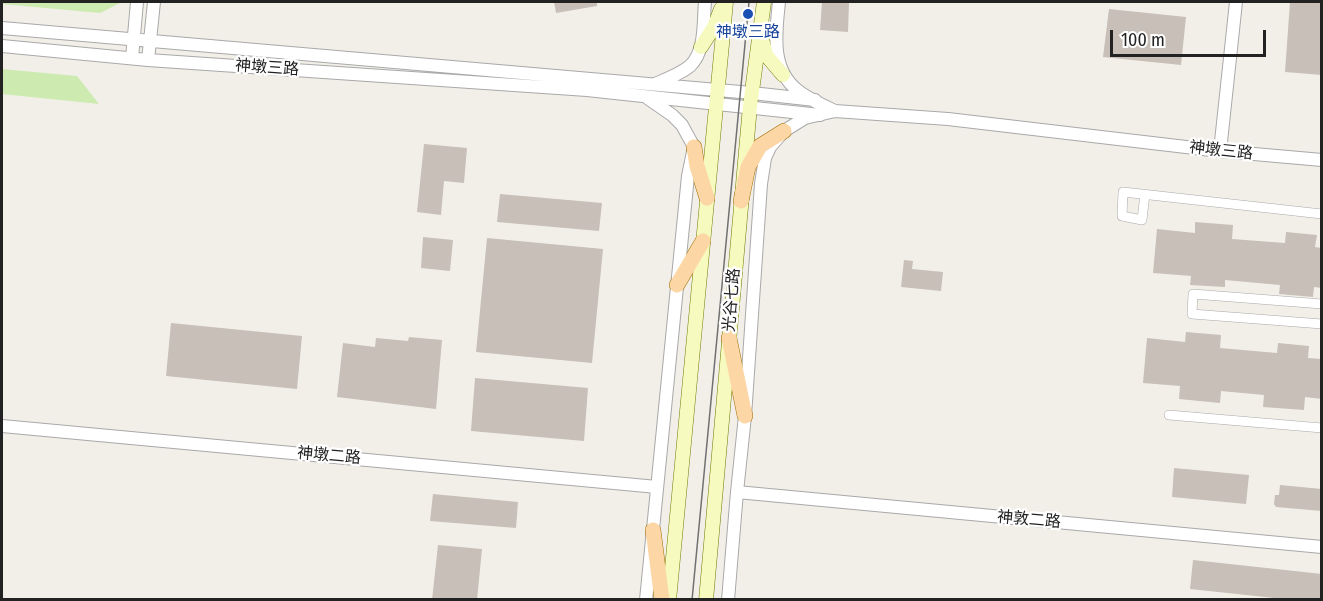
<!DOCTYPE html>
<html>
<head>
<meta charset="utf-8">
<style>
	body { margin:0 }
	#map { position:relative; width:1323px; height:601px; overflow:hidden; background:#f2efe9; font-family:"Fira Sans Condensed",sans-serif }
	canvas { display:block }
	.frame { position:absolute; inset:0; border:3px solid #222; pointer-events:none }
	.scale { position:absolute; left:1110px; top:30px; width:156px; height:27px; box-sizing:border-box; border:3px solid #222; border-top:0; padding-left:8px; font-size:18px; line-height:21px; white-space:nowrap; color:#222; -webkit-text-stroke:4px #fff; paint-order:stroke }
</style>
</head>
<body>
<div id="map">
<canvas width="1323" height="601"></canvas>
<div class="frame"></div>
<div class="scale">100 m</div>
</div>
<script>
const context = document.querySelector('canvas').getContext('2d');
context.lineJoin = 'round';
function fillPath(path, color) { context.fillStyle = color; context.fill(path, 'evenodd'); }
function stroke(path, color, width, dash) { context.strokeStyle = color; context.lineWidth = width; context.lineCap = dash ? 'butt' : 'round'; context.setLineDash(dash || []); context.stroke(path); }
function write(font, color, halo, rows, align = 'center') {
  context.font = font + ' "Fira Sans Condensed","Noto Sans SC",sans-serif'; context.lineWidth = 4.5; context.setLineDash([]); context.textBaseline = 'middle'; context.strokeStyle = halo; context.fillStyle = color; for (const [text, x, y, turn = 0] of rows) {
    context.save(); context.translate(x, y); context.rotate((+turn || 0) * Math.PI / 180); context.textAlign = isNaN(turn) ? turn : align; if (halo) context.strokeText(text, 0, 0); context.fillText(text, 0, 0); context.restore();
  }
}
fillPath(new Path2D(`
	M2 2H120V3L100 13 2 4Z
	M2 69 77 76 99 104 2 94Z`), '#cdebb0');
fillPath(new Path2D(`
	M554 2H597V6L556 13Z
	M822 2H849L848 32 820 30Z
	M1290 2H1322V75L1285 72Z
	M1109 9 1186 17 1181 65 1103 57Z
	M424 144 467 148 464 183 444 181 441 215 417 212Z
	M500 194 602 203 599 231 497 222Z
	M1195 222 1233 225 1232 239 1285 243 1286 232 1317 235 1315 247 1322 248V288L1314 287 1313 297 1279 294 1280 285 1225 280V287L1190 285 1191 276 1153 273 1157 229 1195 233Z
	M423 237 453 240 450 271 421 268Z
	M487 238 603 249 592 363 476 352Z
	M904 260 913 261 912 269 943 272 941 291 901 287Z
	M171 323 302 336 297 389 166 376Z
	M1186 332 1221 335 1220 348 1277 353 1278 343 1309 346 1308 358 1322 359V399L1305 397 1304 410 1263 407 1264 395 1221 391 1220 403 1179 399 1180 386 1143 383 1147 338 1185 342Z
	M409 337 442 340 436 409 337 397 343 343 375 347 376 338 408 341Z
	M475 378 588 388 584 441 471 431Z
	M1174 468 1249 475 1246 504 1172 497Z
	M1280 485 1322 489V511L1276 507 1274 504 1275 495H1279Z
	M433 494 518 502 516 528 430 521Z
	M438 545 482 549 477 600H432Z
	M1193 560 1322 574V600H1293L1190 589Z`), '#c7bfb8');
const minor = new Path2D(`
	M1145 194 1142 220 1122 216 1123 192 1322 214
	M1322 304 1193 294 1192 314 1322 324
	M1169 415 1322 428`);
const tertiary = new Path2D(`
	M2 28 752 93 815 100
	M2 46 148 60 587 90 820 115
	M132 58 137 2
	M148 60 154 2
	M655 84C667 79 680 74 690 66 706 51 703 22 705 2
	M835 111 948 119 1220 151 1322 160
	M1220 151 1236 2
	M2 426 657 487
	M737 492 1322 547
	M646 600 688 176 694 147 682 125 672 115 646 97
	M728 600 737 492 745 416 761 184 765 158 770 147 784 131 805 118 835 111C822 105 808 99 797 90 770 68 776 32 779 2`);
const secondary = new Path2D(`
	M762 39 766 55 783 75
	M701 47 714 27 721 9
	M669 600 726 2
	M706 600 750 106 764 2`);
const primary = new Path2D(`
	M694 147 697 166 707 198
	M741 201 748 167 760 146 784 131
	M677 285 703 241
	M729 338 745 416
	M653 530 662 600`);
stroke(minor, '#a9a9a9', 10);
stroke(tertiary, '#a9a9a9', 14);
stroke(secondary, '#707d05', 15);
stroke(primary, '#a06b00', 16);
stroke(minor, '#fff', 9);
stroke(tertiary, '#fff', 12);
stroke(secondary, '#f7fabf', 14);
stroke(primary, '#fcd6a4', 15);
stroke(new Path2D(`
	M692 600 749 2`), '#707070', 1.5);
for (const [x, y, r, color] of [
	[748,14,6,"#1a4fb4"]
]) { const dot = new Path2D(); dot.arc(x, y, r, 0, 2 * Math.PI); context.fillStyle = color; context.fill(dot); stroke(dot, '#fff', 2); }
write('16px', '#164399', '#fff', [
	["神墩三路",748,33]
]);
write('16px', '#222', '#fff', [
	["神墩三路",267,68,4],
	["神墩三路",1221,151,6],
	["光谷七路",732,300,-85],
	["神墩二路",329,456,5],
	["神敦二路",1029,520,5]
]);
</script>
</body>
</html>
